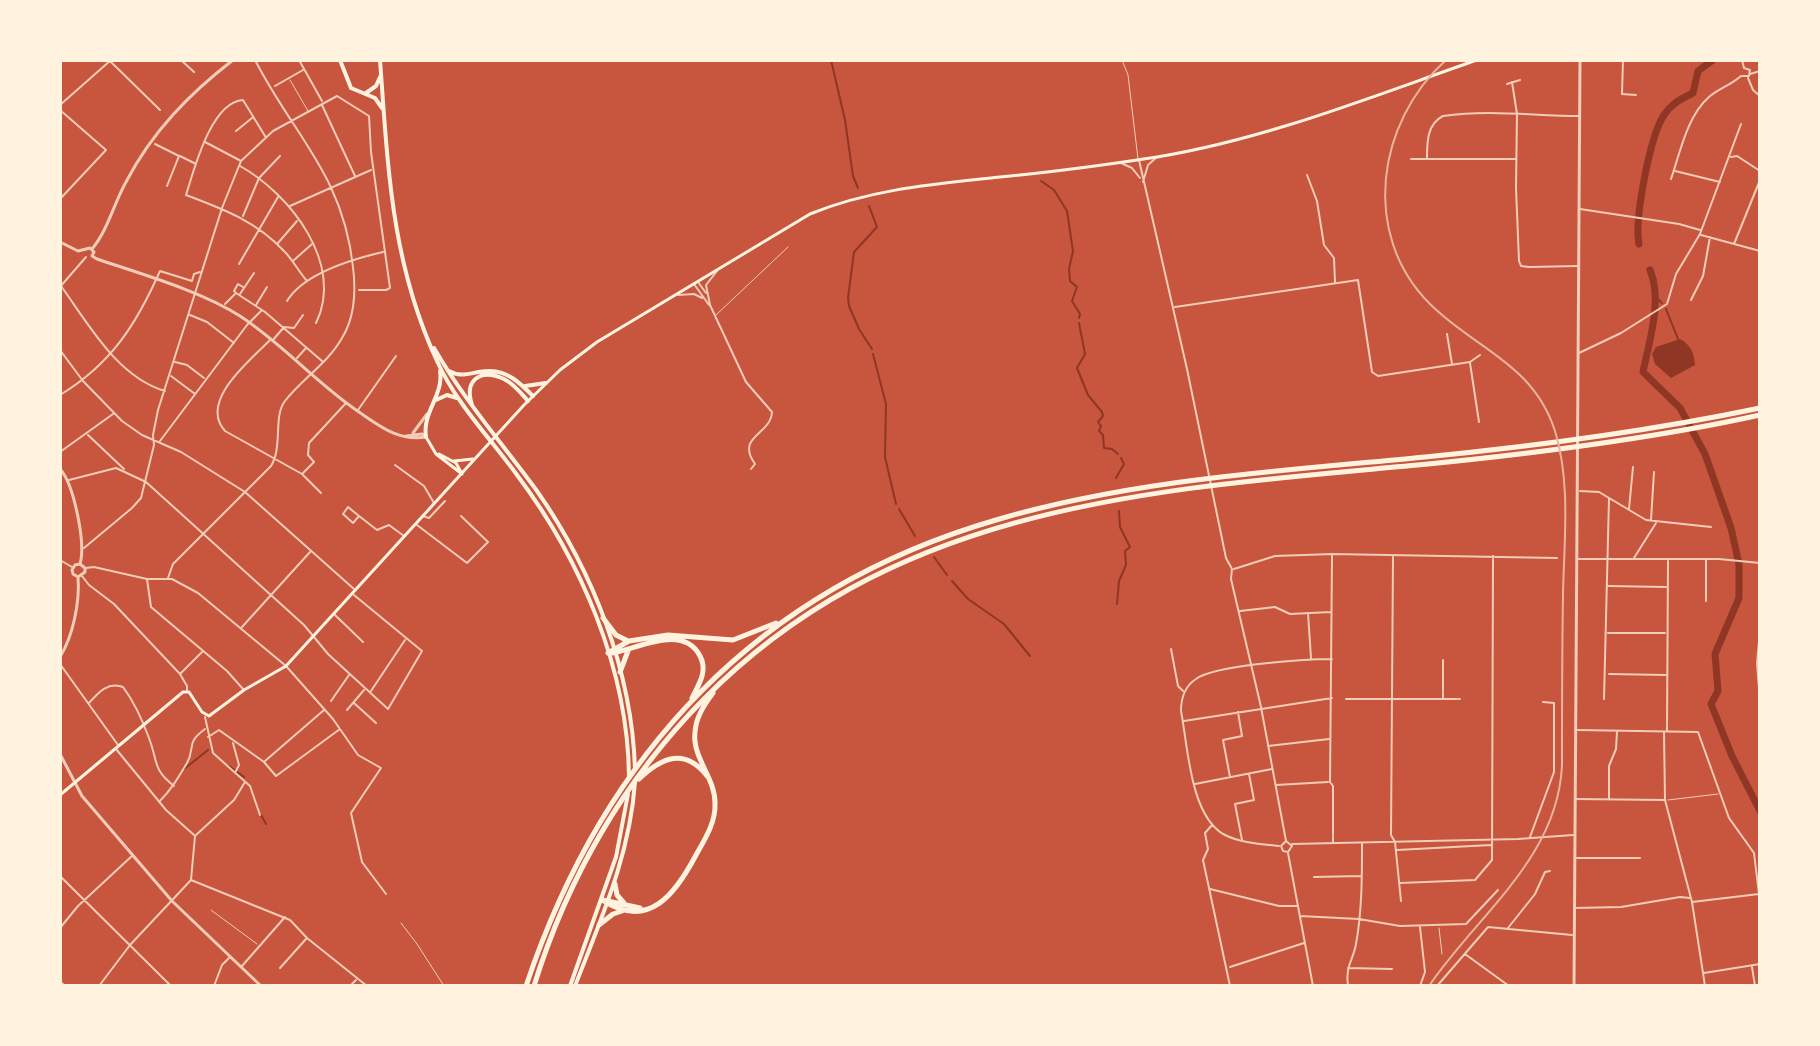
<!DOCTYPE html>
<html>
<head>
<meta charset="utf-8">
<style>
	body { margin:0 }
	#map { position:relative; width:1820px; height:1046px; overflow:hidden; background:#c8553d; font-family:"IBM Plex Sans",sans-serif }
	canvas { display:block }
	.frame { position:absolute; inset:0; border:62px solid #fff3e0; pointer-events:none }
</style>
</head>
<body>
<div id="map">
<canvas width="1820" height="1046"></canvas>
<div class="frame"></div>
</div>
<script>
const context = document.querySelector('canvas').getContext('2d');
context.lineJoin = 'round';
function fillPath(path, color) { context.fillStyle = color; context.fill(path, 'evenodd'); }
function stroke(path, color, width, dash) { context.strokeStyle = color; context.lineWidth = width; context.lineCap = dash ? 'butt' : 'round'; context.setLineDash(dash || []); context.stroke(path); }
fillPath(new Path2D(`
	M1680 339C1691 345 1694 353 1695 365L1671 378 1655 364 1652 354 1656 347Z`), '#8f3625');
stroke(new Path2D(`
	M831 60 845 120 853 176 858 188
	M1041 181 1054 190 1067 211 1073 251 1069 269 1070 281 1077 287 1072 301 1080 314 1079 318
	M869 206 877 227 854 252 848 298 849 306 859 329 872 349
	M1654 295 1662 303
	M1666 309 1678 339
	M1079 323 1085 354 1077 368 1088 395 1102 412 1103 416 1098 422 1101 426 1099 431 1103 435 1104 448 1112 449 1118 454
	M873 354 886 404 885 457 896 504
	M1116 478 1124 464 1121 458
	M899 509 915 536
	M934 557 947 575
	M952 581 968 599 1004 624 1030 656
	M1117 604 1119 581 1126 565 1125 551 1130 547 1120 527 1119 511
	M229 766 244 777
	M184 769 208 750
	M261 815 266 824`), '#8f3625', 2);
stroke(new Path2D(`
	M1639 244C1634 220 1650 136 1664 115 1672 103 1681 99 1693 93L1698 71 1713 60
	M1650 270C1663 300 1649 342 1643 372L1680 408 1705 454 1731 528 1739 564V598L1715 654 1718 691 1711 704 1732 756 1760 811`), '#8f3625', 7);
stroke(new Path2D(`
	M1122 60 1128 75 1138 159
	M290 80 308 111
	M716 315 788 247
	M1668 800 1718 794
	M211 910 257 944
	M401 923 417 944 444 986
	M1439 928 1442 954`), '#f1ccb7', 1);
stroke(new Path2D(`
	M181 60 194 72
	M299 60 322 101
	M1623 60 1622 94 1636 95
	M110 61 160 110
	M1750 74 1760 71
	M1748 78 1753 90 1760 96
	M1512 82 1517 114 1516 188 1519 261 1521 266 1529 267 1578 266
	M1507 84 1520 80
	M275 86 303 70
	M60 105 111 60
	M322 105 355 176
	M60 110 106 150 60 199
	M236 131 252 118
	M265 136 243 100C211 102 194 170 186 195 223 209 256 221 284 251 293 260 299 272 307 281
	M205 142 241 161
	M155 144 179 156 167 186
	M180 156 196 164
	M1731 157 1737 156 1760 171
	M1411 159H1515
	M1427 159C1427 142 1427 124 1443 116 1490 109 1533 116 1580 116
	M1139 160 1187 369 1226 558 1232 569 1231 579 1261 707 1286 841 1292 846 1288 852 1283 851 1281 846 1286 841
	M1121 163 1132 168 1140 178
	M240 166C290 194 345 264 316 323
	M1675 171 1720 182
	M1307 175 1317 201 1324 245 1334 258 1335 282
	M1671 179C1680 153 1687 116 1709 97 1718 89 1731 85 1741 76H1749L1750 70 1744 68 1742 60
	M1143 182 1148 165 1157 157
	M290 206 371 170
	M1580 209 1679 224 1700 230
	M243 216 259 178 280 156
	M1701 235 1760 251
	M278 243 297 221
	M1734 244 1760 180
	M294 260 312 244
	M239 264 278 197
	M717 271 706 285 710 305 746 382 772 412C771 435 735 436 755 464L751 469
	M698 282 706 293
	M694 284 709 305
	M61 286C88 323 117 377 165 391
	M60 287 86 257
	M236 293 234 291 238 284 243 287
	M240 294 254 273
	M678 295 694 294 702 298
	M1691 300 1703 276 1710 237
	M287 301C304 273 353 259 383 252
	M225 304 236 293 265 312 322 361
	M256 305 267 287
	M1175 307 1358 280 1372 372 1378 376 1470 362 1480 355
	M190 315 207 322 234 343
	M1447 334 1452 364
	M270 340C251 360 198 401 225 431L302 474 314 462 308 455 309 443 346 403
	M273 340 284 327 294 328 303 315
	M60 350 83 381 122 421 142 435 181 452 245 492 354 589
	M1579 353 1621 333 1667 304 1676 274 1700 234 1741 124
	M297 358 306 348
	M175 362 187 365 204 378
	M1470 363 1479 422
	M171 376 195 394
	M60 395C111 364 136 325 160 271L192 281 194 274 200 272
	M358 410 396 356
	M88 435 124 469
	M160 441 247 325 262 310
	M60 452 113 414
	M395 465 424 486 434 503
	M302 474 321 493
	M69 480 116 468 146 482 304 625 328 654 388 709 422 651 354 595
	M1580 491 1599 492 1646 520 1711 527
	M348 507 359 516 353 523 343 514Z
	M1629 509 1633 467
	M359 516 377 530 389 525 404 536
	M423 516 429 518 445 501
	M1651 520 1654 472
	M417 525 467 563 488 542 461 516
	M84 548 132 508 141 498 154 445 153 435 158 410 222 208 241 161 273 131 337 96 369 116 371 152 390 288 386 290H359
	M1332 556 1330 782 1333 786V843
	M1393 556 1391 835 1395 842 1401 901
	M1634 558 1656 523
	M1578 559H1719L1760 563
	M60 560 72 567
	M1706 560V601
	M86 568 94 567 147 579H172L198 593 286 666 333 719 358 755 381 768 351 813 362 862 386 894
	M1234 569 1275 556 1332 554 1557 558
	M82 576 89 585 114 604 180 674 187 686V691
	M168 578 173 564 271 466C283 447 273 416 285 401 302 379 328 363 342 338 355 317 356 291 353 267 343 175 294 136 255 60
	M147 579 151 607 227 671 243 689
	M1608 586 1666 587
	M1240 611 1275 607 1290 614 1331 612
	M1308 613 1311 658
	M335 615 363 642
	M242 627 310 552
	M1760 630 1757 663 1760 702
	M1608 633H1665
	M1171 649 1178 686 1183 691
	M60 664 118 745
	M181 673 202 652
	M1609 674 1666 675
	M371 691 405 640
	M1443 698V660
	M1346 699H1460
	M1604 699 1609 498
	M331 701 349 675
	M89 703C98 693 108 681 123 687 135 703 142 719 149 738 158 761 152 769 174 786
	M354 703 376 723
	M347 710 364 690
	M205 717 213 753 250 786 260 815
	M1184 721 1332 698
	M1577 730 1698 732 1729 818 1754 853 1759 894 1692 902
	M1667 730 1668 561
	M1664 732 1665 800 1692 902 1705 986
	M208 737 219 730 264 762 276 776 340 729
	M233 743 239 765 236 771
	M1268 746 1329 739
	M116 749 166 810 194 835
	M265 761 324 710
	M1230 777 1223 740 1242 736 1238 712
	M1195 784 1272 769
	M1276 785 1328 782
	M1575 799 1664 800
	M1609 799V766L1616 749 1617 732
	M159 802C171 790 178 778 187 763 196 746 185 744 205 729
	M1212 825 1205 833 1208 849 1203 860 1230 986
	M196 835 234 800 245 782
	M1530 837 1554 772V703L1543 702
	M1242 840 1235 804 1254 800 1249 774
	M1292 844 1518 839 1573 835
	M1279 846C1260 844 1240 843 1223 834 1190 814 1188 747 1181 711 1181 698 1185 686 1196 679 1214 665 1306 659 1332 659
	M1397 850 1491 845
	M1288 853 1313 986
	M1575 858H1640
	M60 876 171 986
	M1314 877 1361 876
	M191 880 290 920 307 938 367 986
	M1400 883 1475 880 1492 860 1493 556
	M1210 889 1279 906H1297
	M1759 894 1760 908
	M1574 908 1621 907 1680 897 1690 898
	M1300 916 1359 919 1400 926 1466 924 1498 890
	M1420 927 1425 972 1420 986
	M60 928 78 906 133 855
	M1508 928 1535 894 1545 872 1550 871
	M1465 954 1509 986
	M242 966 285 917
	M1230 967 1304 943
	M1752 967 1755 986
	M280 968 306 939
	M1348 968 1392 969
	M1704 973 1760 964
	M60 982 66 986
	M99 986 130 945 191 880 195 836
	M214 986 222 965 230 957
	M350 986 356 980
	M1348 986C1345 966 1353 961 1356 944 1362 911 1362 877 1362 844
	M1437 986 1488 927 1572 935`), '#f1ccb7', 2);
stroke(new Path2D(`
	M60 242 78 251 90 248 94 252 92 256 97 259C141 274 201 291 240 316 283 344 317 384 359 412 381 427 398 441 426 437
	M92 249C108 230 114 203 126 182 152 132 189 94 233 60
	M413 433 427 414
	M406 436 422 434 425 436
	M60 469C74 484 86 544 80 564
	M78 577 73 574 72 570 75 565 80 564
	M78 577 85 572V568L80 564
	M60 657C73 636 80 602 78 577
	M60 754 82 796 172 901 261 986
	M1574 986 1580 60`), '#f1ccb7', 3);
stroke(new Path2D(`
	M426 437 436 454 462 474
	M439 454 456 463 462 474
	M454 461 473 459
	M60 795 183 692H189L202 712 209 716 244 690 286 666 524 405 560 370 597 342 810 214C871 189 935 184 1000 177 1053 172 1105 165 1157 157 1267 139 1373 96 1477 60`), '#fff3e0', 3);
stroke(new Path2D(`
	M340 60 351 88 375 98 382 108
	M380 60C388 167 391 262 437 361 456 403 490 438 517 475 581 560 628 669 629 777
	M366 93 376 86 380 77
	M434 348C464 400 502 443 537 491 593 571 632 671 635 769
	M449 371C462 379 474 371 488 371 507 370 520 383 533 396
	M525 386 546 383
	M436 400 447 395 457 398
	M472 405C464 380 480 368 504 379 514 384 521 393 528 401
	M426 437C422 412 444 395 440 371
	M570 986 616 857 628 794
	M575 986C601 919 630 855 635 782`), '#fff3e0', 4);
stroke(new Path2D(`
	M603 618 616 635 628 641
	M608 653 629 641 668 635 733 640 776 623
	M612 653C638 649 683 623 700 656 708 671 699 684 692 698
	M620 672 628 651
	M639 779C662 757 685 747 708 777
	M615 884 617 895 624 903
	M602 900C649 931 676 893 696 855 705 839 716 822 715 803 715 777 692 758 695 732 696 717 704 705 713 693
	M603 900 640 908
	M599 925 613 914 622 911
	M526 986C604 753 758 589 996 520 1136 479 1282 471 1425 457 1537 446 1650 431 1760 408
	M534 986C567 879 624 780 703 700 901 499 1165 489 1428 464 1539 453 1651 439 1760 415`), '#fff3e0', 5);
stroke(new Path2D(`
	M1429 986C1478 914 1558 858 1562 765 1562 708 1562 651 1563 595 1564 541 1571 483 1555 431 1533 363 1475 349 1430 304 1360 234 1377 122 1446 60`), '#e9b49f', 2);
</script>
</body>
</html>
